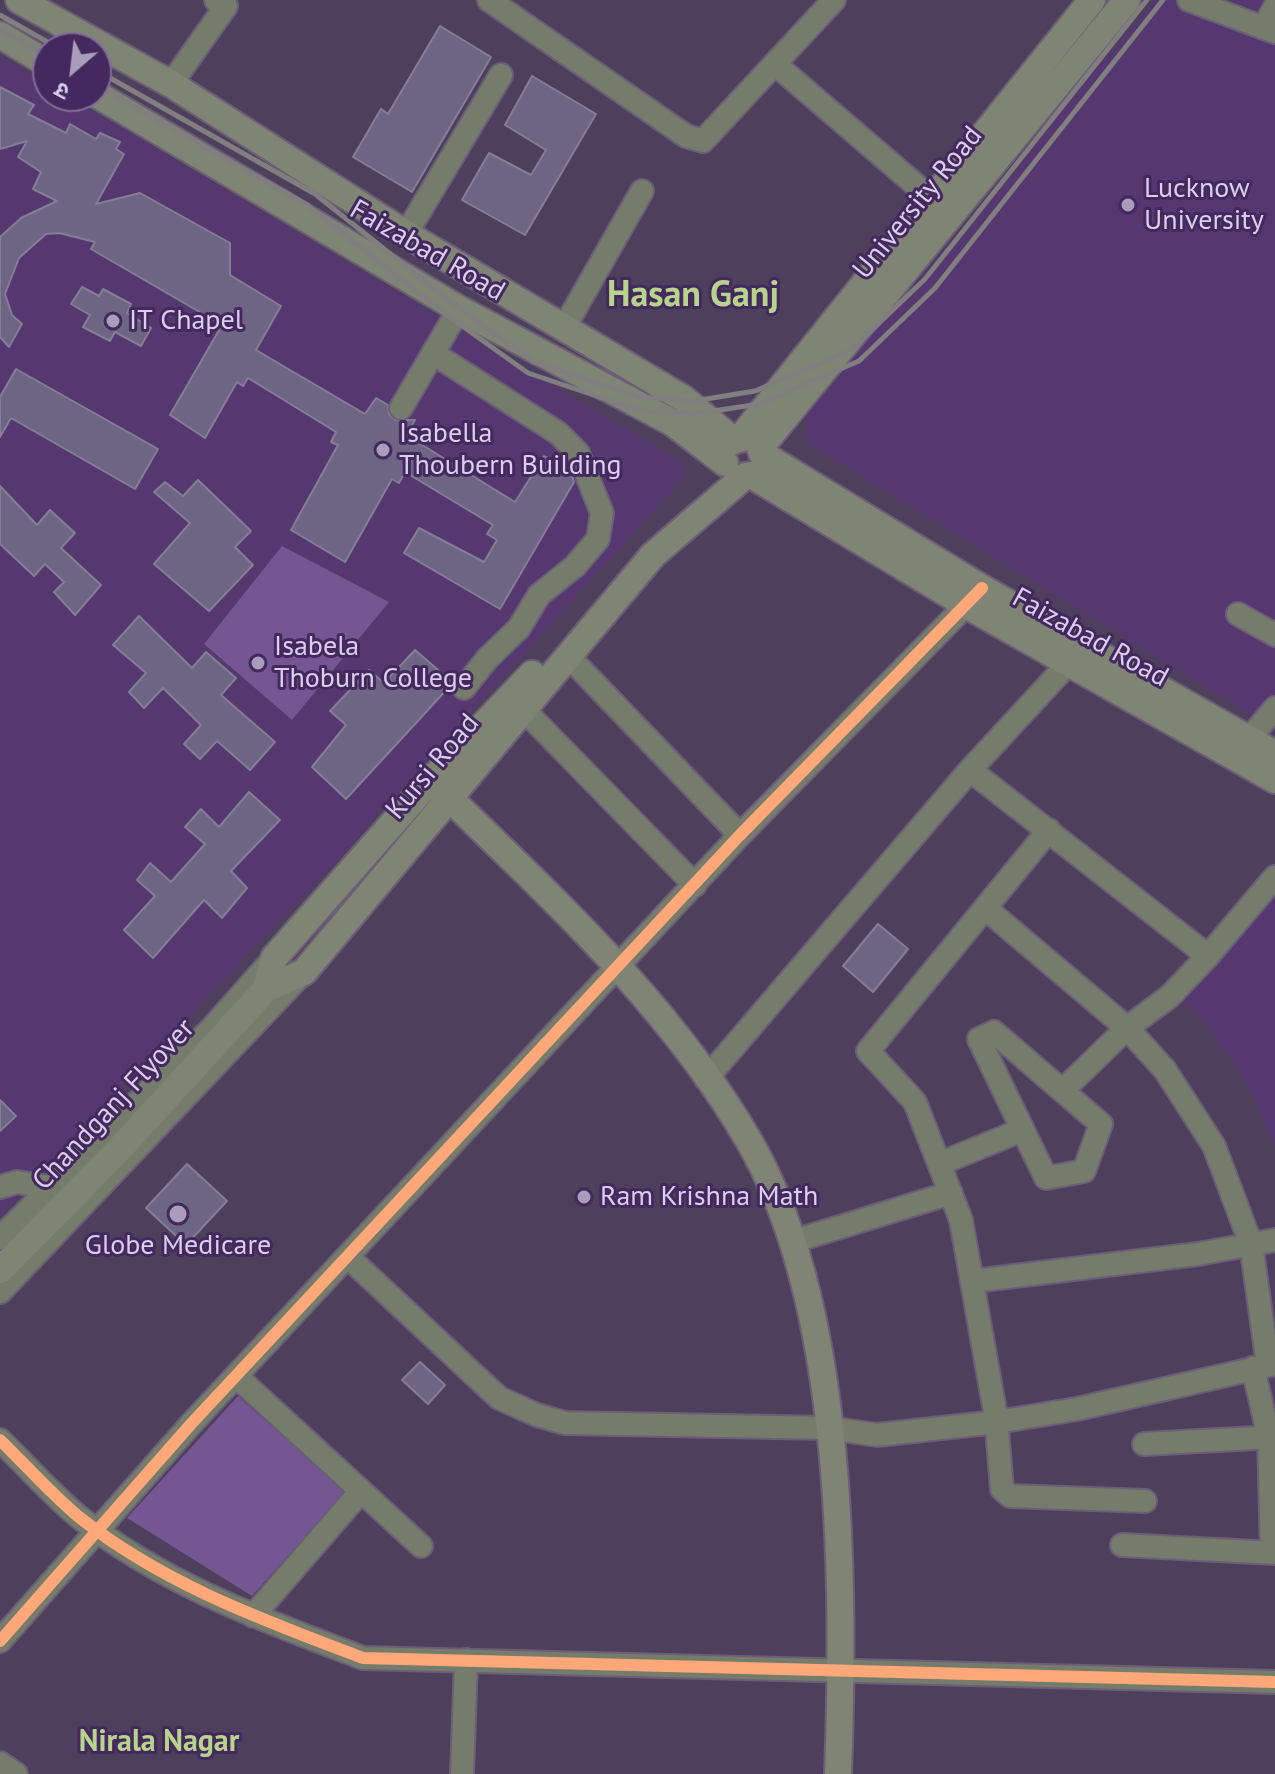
<!DOCTYPE html>
<html>
<head>
<meta charset="utf-8">
<style>
	body { margin:0 }
	#map { position:relative; width:1275px; height:1774px; overflow:hidden; background:#4e405c; font-family:"PT Sans","Noto Sans Devanagari",sans-serif }
	canvas { display:block }
	.north { position:absolute; left:32px; top:32px; width:80px; height:80px; box-sizing:border-box; background:#43295d; border:2px solid #806b97; border-radius:50%; rotate:208deg; font-size:22px; font-weight:700; line-height:32px; text-align:center; color:#dcceee }
	.north::after { content:''; display:block; margin:auto; width:28px; height:36px; background:#aa9cbb; clip-path:polygon(50% 0,100% 100%,50% 72%,0 100%) }
</style>
</head>
<body>
<div id="map">
<canvas width="1275" height="1774"></canvas>
<div class="north">उ</div>
</div>
<script>
const context = document.querySelector('canvas').getContext('2d');
context.lineJoin = 'round';
function fillPath(path, color) { context.fillStyle = color; context.fill(path, 'evenodd'); }
function stroke(path, color, width, dash) { context.strokeStyle = color; context.lineWidth = width; context.lineCap = dash ? 'butt' : 'round'; context.setLineDash(dash || []); context.stroke(path); }
function write(font, color, halo, rows, align = 'center') {
  context.font = font + ' "PT Sans",sans-serif'; context.lineWidth = 6; context.setLineDash([]); context.textBaseline = 'middle'; context.strokeStyle = halo; context.fillStyle = color; for (const [text, x, y, turn = 0] of rows) {
    context.save(); context.translate(x, y); context.rotate((+turn || 0) * Math.PI / 180); context.textAlign = isNaN(turn) ? turn : align; if (halo) context.strokeText(text, 0, 0); context.fillText(text, 0, 0); context.restore();
  }
}
fillPath(new Path2D(`
	M1155 0H1275V729L805 442 807 411Z
	M0 56 48 84V96H68L685 464 682 480 334 863 0 1217Z
	M1275 885V1146L1245 1079 1200 1017 1180 998Z`), '#54386f');
fillPath(new Path2D(`
	M282 546 389 602 292 720 204 644Z
	M238 1396 345 1492 252 1596 127 1518Z`), '#735692');
const building = new Path2D(`
	M440 26 491 57 412 192 353 157 381 109 388 114Z
	M532 76 596 114 525 235 462 200 489 153 531 175 546 150 505 125Z
	M0 87 34 105 28 114 66 133 70 124 96 139 100 133 120 142 116 149 124 154 96 204 140 193 230 243V275L281 306 256 350 365 414 376 398 388 405 389 414 395 420H415L406 435 515 502 544 456 571 473 574 482 500 609 404 553 419 528 484 562 497 540 487 534 493 525 405 472 399 483 392 479 345 562 291 530 338 445 331 442 336 432 248 378 243 386 237 382 205 438 170 415 222 325 91 249 95 242 59 233 46 234 19 258 5 294 12 315 22 324 9 347 0 337V237L21 218 57 201 33 189 41 172 18 157 27 141 0 149Z
	M82 287 99 296 103 289 131 304 127 313 151 328 141 346 115 332 110 341 83 327 90 315 71 304Z
	M16 369 158 449 135 489 11 418 0 437V397Z
	M198 480 251 531 235 547 253 565 209 611 154 564 190 523 154 492 165 482 183 496Z
	M0 486 37 525 50 510 75 533 61 548 101 585 75 615 54 592 64 582 45 564 34 576 0 544Z
	M139 616 192 668 206 652 236 678 221 695 275 742 250 770 217 741 200 759 184 744 201 725 163 688 144 708 129 692 146 673 113 645Z
	M415 650 452 682 450 686 346 799 312 767 346 725 330 711 369 670 384 683Z
	M249 792 280 820 231 871 247 888 222 918 204 900 153 958 124 930 155 896 137 880 150 863 171 882 205 844 185 827 201 809 219 827Z
	M878 924 908 949 873 992 843 966Z
	M0 1100 16 1116 0 1131Z
	M187 1164 227 1201 186 1245 146 1208Z
	M420 1362 445 1385 428 1404 402 1380Z`);
fillPath(building, '#6e6585');
stroke(building, '#847d96', 2);
const minor = new Path2D(`
	M489 0 686 136 703 141 834 0
	M1189 0 1275 32
	M1263 28 1275 7
	M775 64 931 198
	M171 84 226 6 216 0
	M406 234 501 75
	M564 328 642 191
	M434 354 558 433 578 453 602 513 598 539 575 566 539 595 519 628 487 659 464 688
	M401 408 459 309
	M1238 614 1275 635
	M568 656 740 835
	M523 709 695 885
	M1249 739 1275 708
	M970 770 1208 956
	M1049 830 868 1051 915 1102 961 1220 996 1417 1002 1489 1010 1496 1145 1501
	M985 908 1127 1028 1165 1070 1214 1146 1251 1244 1268 1365
	M994 1032 1101 1124 1084 1171 1046 1178 979 1039Z
	M706 1079 970 770 1078 653
	M1063 1090 1127 1028 1170 996 1208 956 1275 877
	M939 1164 1022 1130
	M0 1187 17 1182 49 1187
	M0 1238 211 1029 273 959
	M791 1242 951 1193
	M348 1257 499 1398 537 1415 565 1423 828 1428 877 1435 997 1422 1077 1409 1275 1364
	M973 1281 1198 1254 1275 1240
	M0 1292 300 976
	M1253 1368 1269 1437 1272 1553
	M236 1376 421 1546
	M0 1440C26 1465 51 1494 79 1517 163 1584 263 1620 363 1658L1275 1682
	M1144 1444 1275 1437
	M1122 1545 1275 1553
	M253 1616 361 1491
	M0 1641 191 1424 740 835 976 595
	M0 1763 16 1774
	M462 1774 466 1660`);
const major = new Path2D(`
	M19 0 171 84 406 234 684 399 734 441
	M0 35 48 64
	M96 94 459 309 673 423 725 463
	M740 439 1092 0
	M760 448 1127 0
	M762 454 982 588 1275 754
	M751 475 966 605 1275 780
	M431 780C545 892 668 1001 749 1141 845 1306 845 1587 838 1774
	M266 989 274 958 431 780 532 674
	M0 1270 113 1156 266 989 304 972 653 555 745 476`);
stroke(minor, '#6a5f77', 26);
stroke(major, '#6a5f77', 30);
stroke(minor, '#767c6c', 22);
stroke(major, '#808474', 26);
stroke(new Path2D(`
	M0 15 58 48
	M0 30 48 57
	M96 70 315 194 452 303 534 362 640 397 694 401 755 391 851 350 925 279 1147 0
	M96 85 307 205 444 313 528 373 638 410 694 414 759 404 859 361 935 288 1163 0`), '#817e80', 5);
stroke(new Path2D(`
	M0 1440C26 1465 51 1494 79 1517 163 1584 263 1620 363 1658L1275 1682
	M0 1641 191 1424 740 835 982 588`), '#fea87a', 12);
for (const [x, y, r, color] of [
	[1128,205,8,"#aa9cbb"],
	[113,321,8,"#aa9cbb"],
	[383,450,8,"#aa9cbb"],
	[258,663,8,"#aa9cbb"],
	[584,1197,8,"#aa9cbb"],
	[178,1214,10,"#aa9cbb"]
]) { const dot = new Path2D(); dot.arc(x, y, r, 0, 2 * Math.PI); context.fillStyle = color; context.fill(dot); stroke(dot, '#43295d', 3); }
write('28px', '#dcceee', '#43295d', [
	["Lucknow",1144,189],
	["University",1144,221],
	["IT Chapel",129,321],
	["Isabella",399,434],
	["Thoubern Building",399,466],
	["Isabela",274,647],
	["Thoburn College",274,679],
	["Ram Krishna Math",600,1197],
	["Globe Medicare",178,1246,"center"]
], 'left');
write('28px', '#dcceee', '#43295d', [
	["University Road",918,203,-51],
	["Faizabad Road",427,251,30],
	["Faizabad Road",1090,638,29],
	["Kursi Road",433,767,-50],
	["Chandganj Flyover",114,1105,-47]
]);
write('bold 30px', '#b8d48c', '#43295d', [
	["Nirala Nagar",159,1742]
]);
write('bold 36px', '#b8d48c', '#43295d', [
	["Hasan Ganj",693,296]
]);
</script>
</body>
</html>
